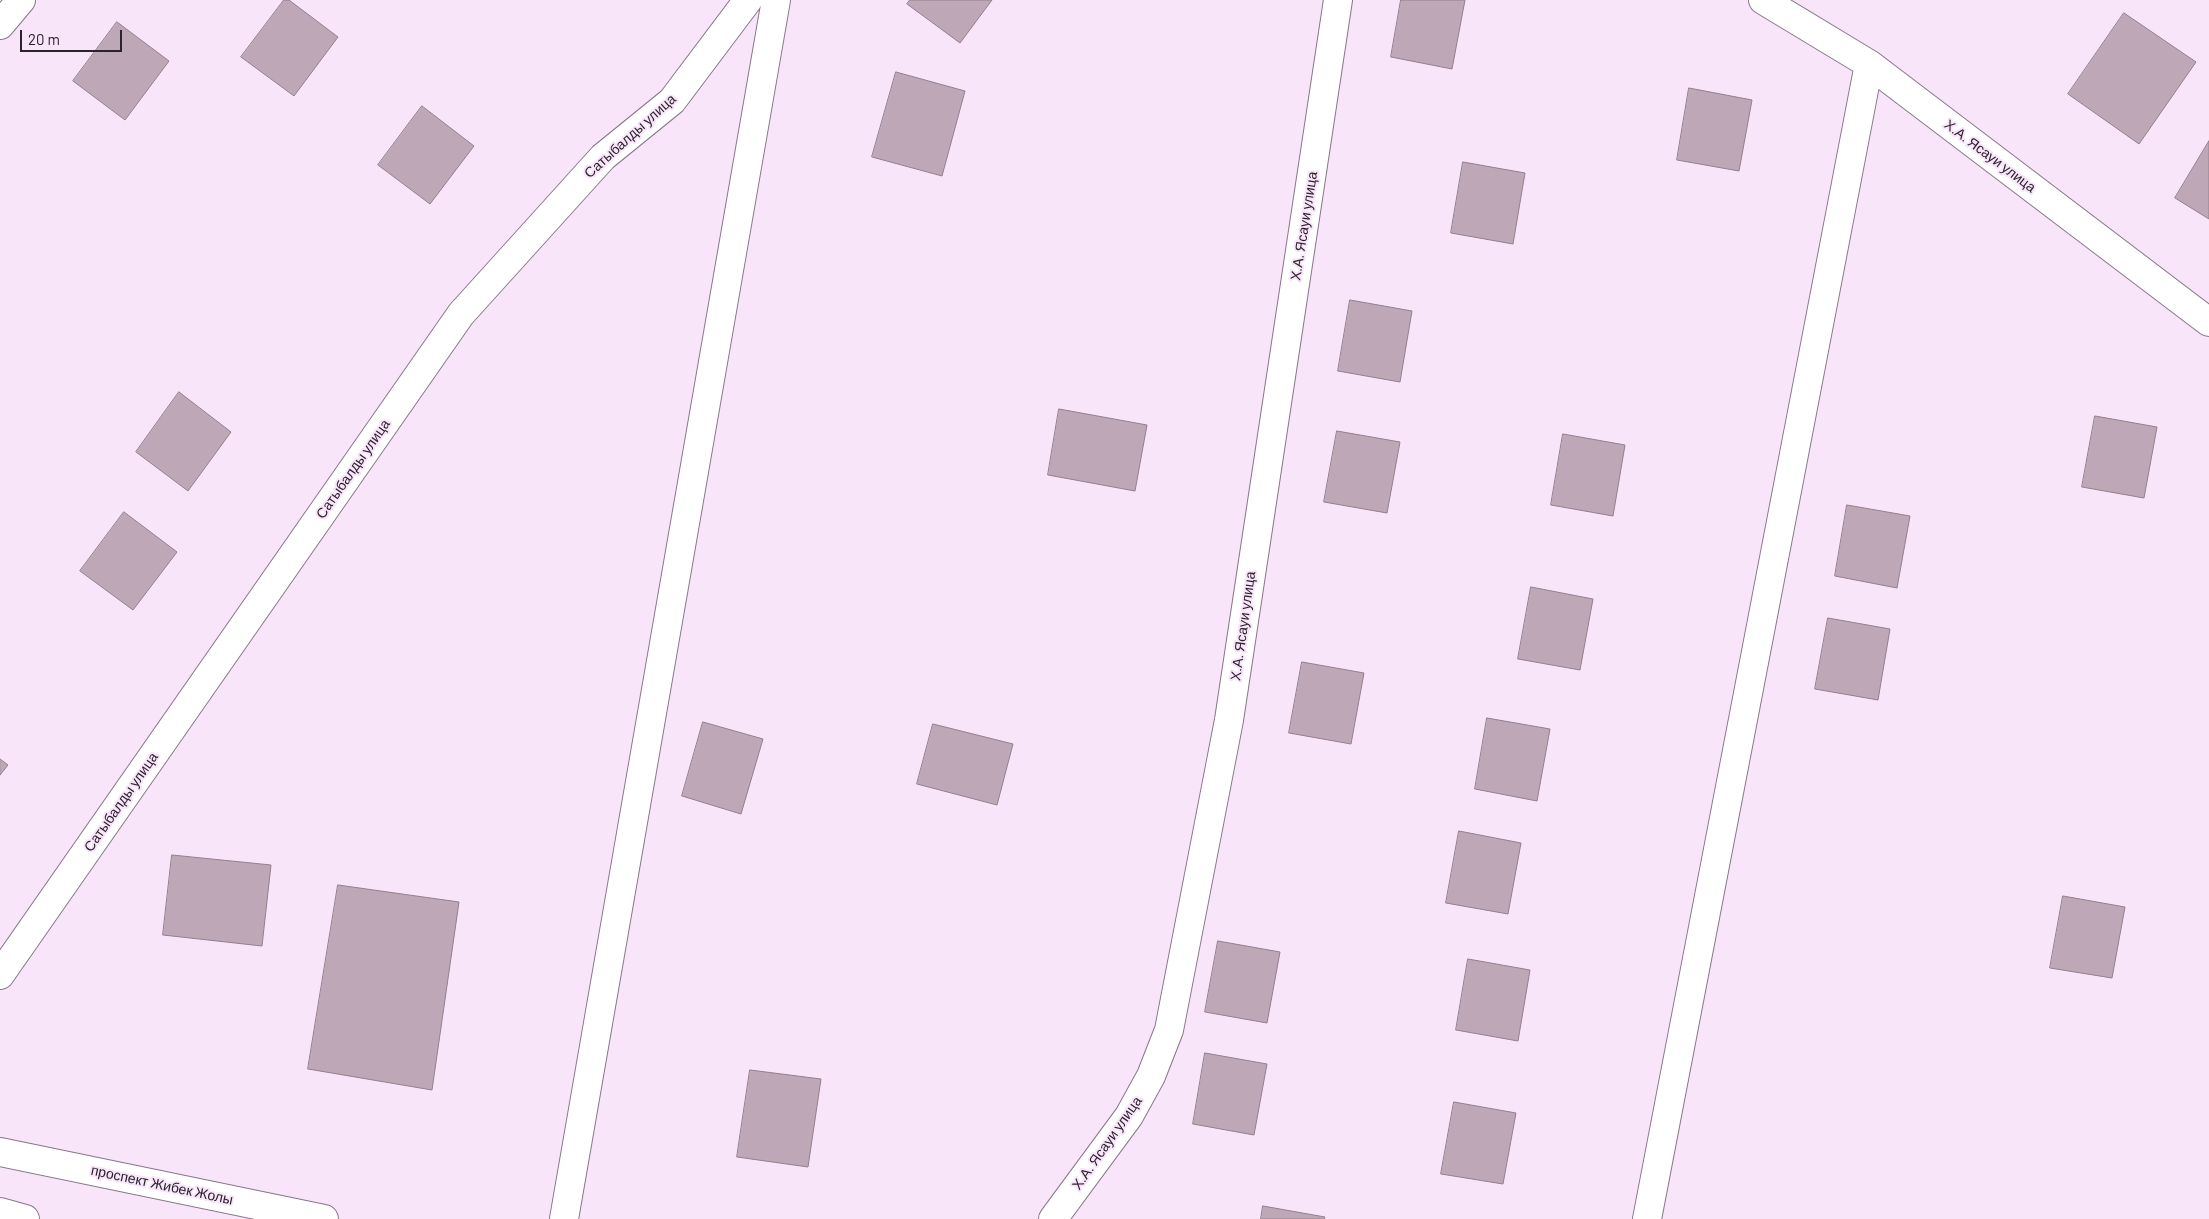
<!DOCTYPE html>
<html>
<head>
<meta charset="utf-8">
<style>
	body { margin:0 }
	#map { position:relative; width:2209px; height:1219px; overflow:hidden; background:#f8e5f9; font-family:Barlow,sans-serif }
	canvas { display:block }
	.scale { position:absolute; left:20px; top:30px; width:102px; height:22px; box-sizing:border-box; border:2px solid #2a232a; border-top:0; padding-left:6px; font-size:15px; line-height:18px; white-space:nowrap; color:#2a232a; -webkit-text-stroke:4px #f8e5f9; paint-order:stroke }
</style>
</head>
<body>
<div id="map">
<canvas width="2209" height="1219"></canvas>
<div class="scale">20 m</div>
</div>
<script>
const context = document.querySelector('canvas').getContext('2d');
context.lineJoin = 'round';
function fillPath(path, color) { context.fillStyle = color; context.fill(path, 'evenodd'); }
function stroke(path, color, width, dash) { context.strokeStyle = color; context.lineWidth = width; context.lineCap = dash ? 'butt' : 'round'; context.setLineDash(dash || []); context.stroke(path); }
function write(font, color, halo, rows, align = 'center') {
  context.font = font + ' Barlow,sans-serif'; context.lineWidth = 4; context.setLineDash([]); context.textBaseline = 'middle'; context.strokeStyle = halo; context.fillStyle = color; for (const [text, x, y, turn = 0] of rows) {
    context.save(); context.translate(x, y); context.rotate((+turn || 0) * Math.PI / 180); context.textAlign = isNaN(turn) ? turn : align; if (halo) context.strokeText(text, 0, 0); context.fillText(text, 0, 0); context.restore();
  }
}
const building = new Path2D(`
	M284 0H289L338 37 294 96 241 57Z
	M910 0H992L960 43 907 4Z
	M1401 0H1465L1452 69 1391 57Z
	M2124 13 2196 62 2139 144 2068 94Z
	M117 22 169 61 125 120 73 81Z
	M896 72 965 91 942 176 872 157Z
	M1689 88 1752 100 1739 171 1677 160Z
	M422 106 474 146 430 204 378 165Z
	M2209 141V219L2175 198Z
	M1463 162 1525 173 1513 244 1451 233Z
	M1350 300 1412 311 1400 382 1338 371Z
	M179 392 231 432 188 491 136 452Z
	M1059 409 1147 425 1135 491 1048 475Z
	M2095 416 2157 427 2144 498 2082 487Z
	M1337 431 1400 442 1387 513 1324 502Z
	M1563 434 1625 445 1613 516 1551 505Z
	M1847 505 1910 516 1897 588 1835 576Z
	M124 512 177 552 133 610 80 571Z
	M1531 587 1593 599 1580 670 1518 659Z
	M1828 618 1890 629 1878 700 1815 689Z
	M1302 662 1364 673 1351 744 1289 733Z
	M1487 718 1550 729 1537 801 1475 789Z
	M703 722 763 739 741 814 682 796Z
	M933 724 1013 744 997 805 917 784Z
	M0 759 8 765 0 775Z
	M1459 831 1521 843 1508 914 1446 903Z
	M172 855 271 865 262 946 163 935Z
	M338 885 459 902 432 1090 308 1069Z
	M2063 896 2125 907 2112 978 2050 968Z
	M1218 941 1280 952 1267 1023 1205 1012Z
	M1468 959 1530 970 1518 1041 1456 1030Z
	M1205 1053 1267 1064 1254 1135 1193 1124Z
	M750 1070 821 1079 808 1167 737 1157Z
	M1454 1102 1516 1113 1503 1184 1441 1174Z
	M1263 1206 1325 1217 1324 1219H1261Z`);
fillPath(building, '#bea8b8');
stroke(building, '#937e8e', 1);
const minor = new Path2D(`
	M1763 0 1869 64 2209 322
	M0 25 21 0
	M0 975 461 314 603 157 672 101 748 0
	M0 1152 324 1219
	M0 1212 25 1219
	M564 1219 776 0
	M1053 1219 1129 1116 1151 1076 1169 1030 1229 720 1338 0
	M1647 1219 1869 64`);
stroke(minor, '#887789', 30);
stroke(minor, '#fff', 28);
write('14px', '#2a232a', '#f8e5f9', [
	["Сатыбалды улица",630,136,-42],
	["Х.А. Ясауи улица",1990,156,37],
	["Х.А. Ясауи улица",1304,226,-81],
	["Сатыбалды улица",353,469,-55],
	["Х.А. Ясауи улица",1243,626,-82],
	["Сатыбалды улица",121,802,-55],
	["Х.А. Ясауи улица",1107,1143,-55],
	["проспект Жибек Жолы",162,1185,12]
]);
</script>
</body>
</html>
